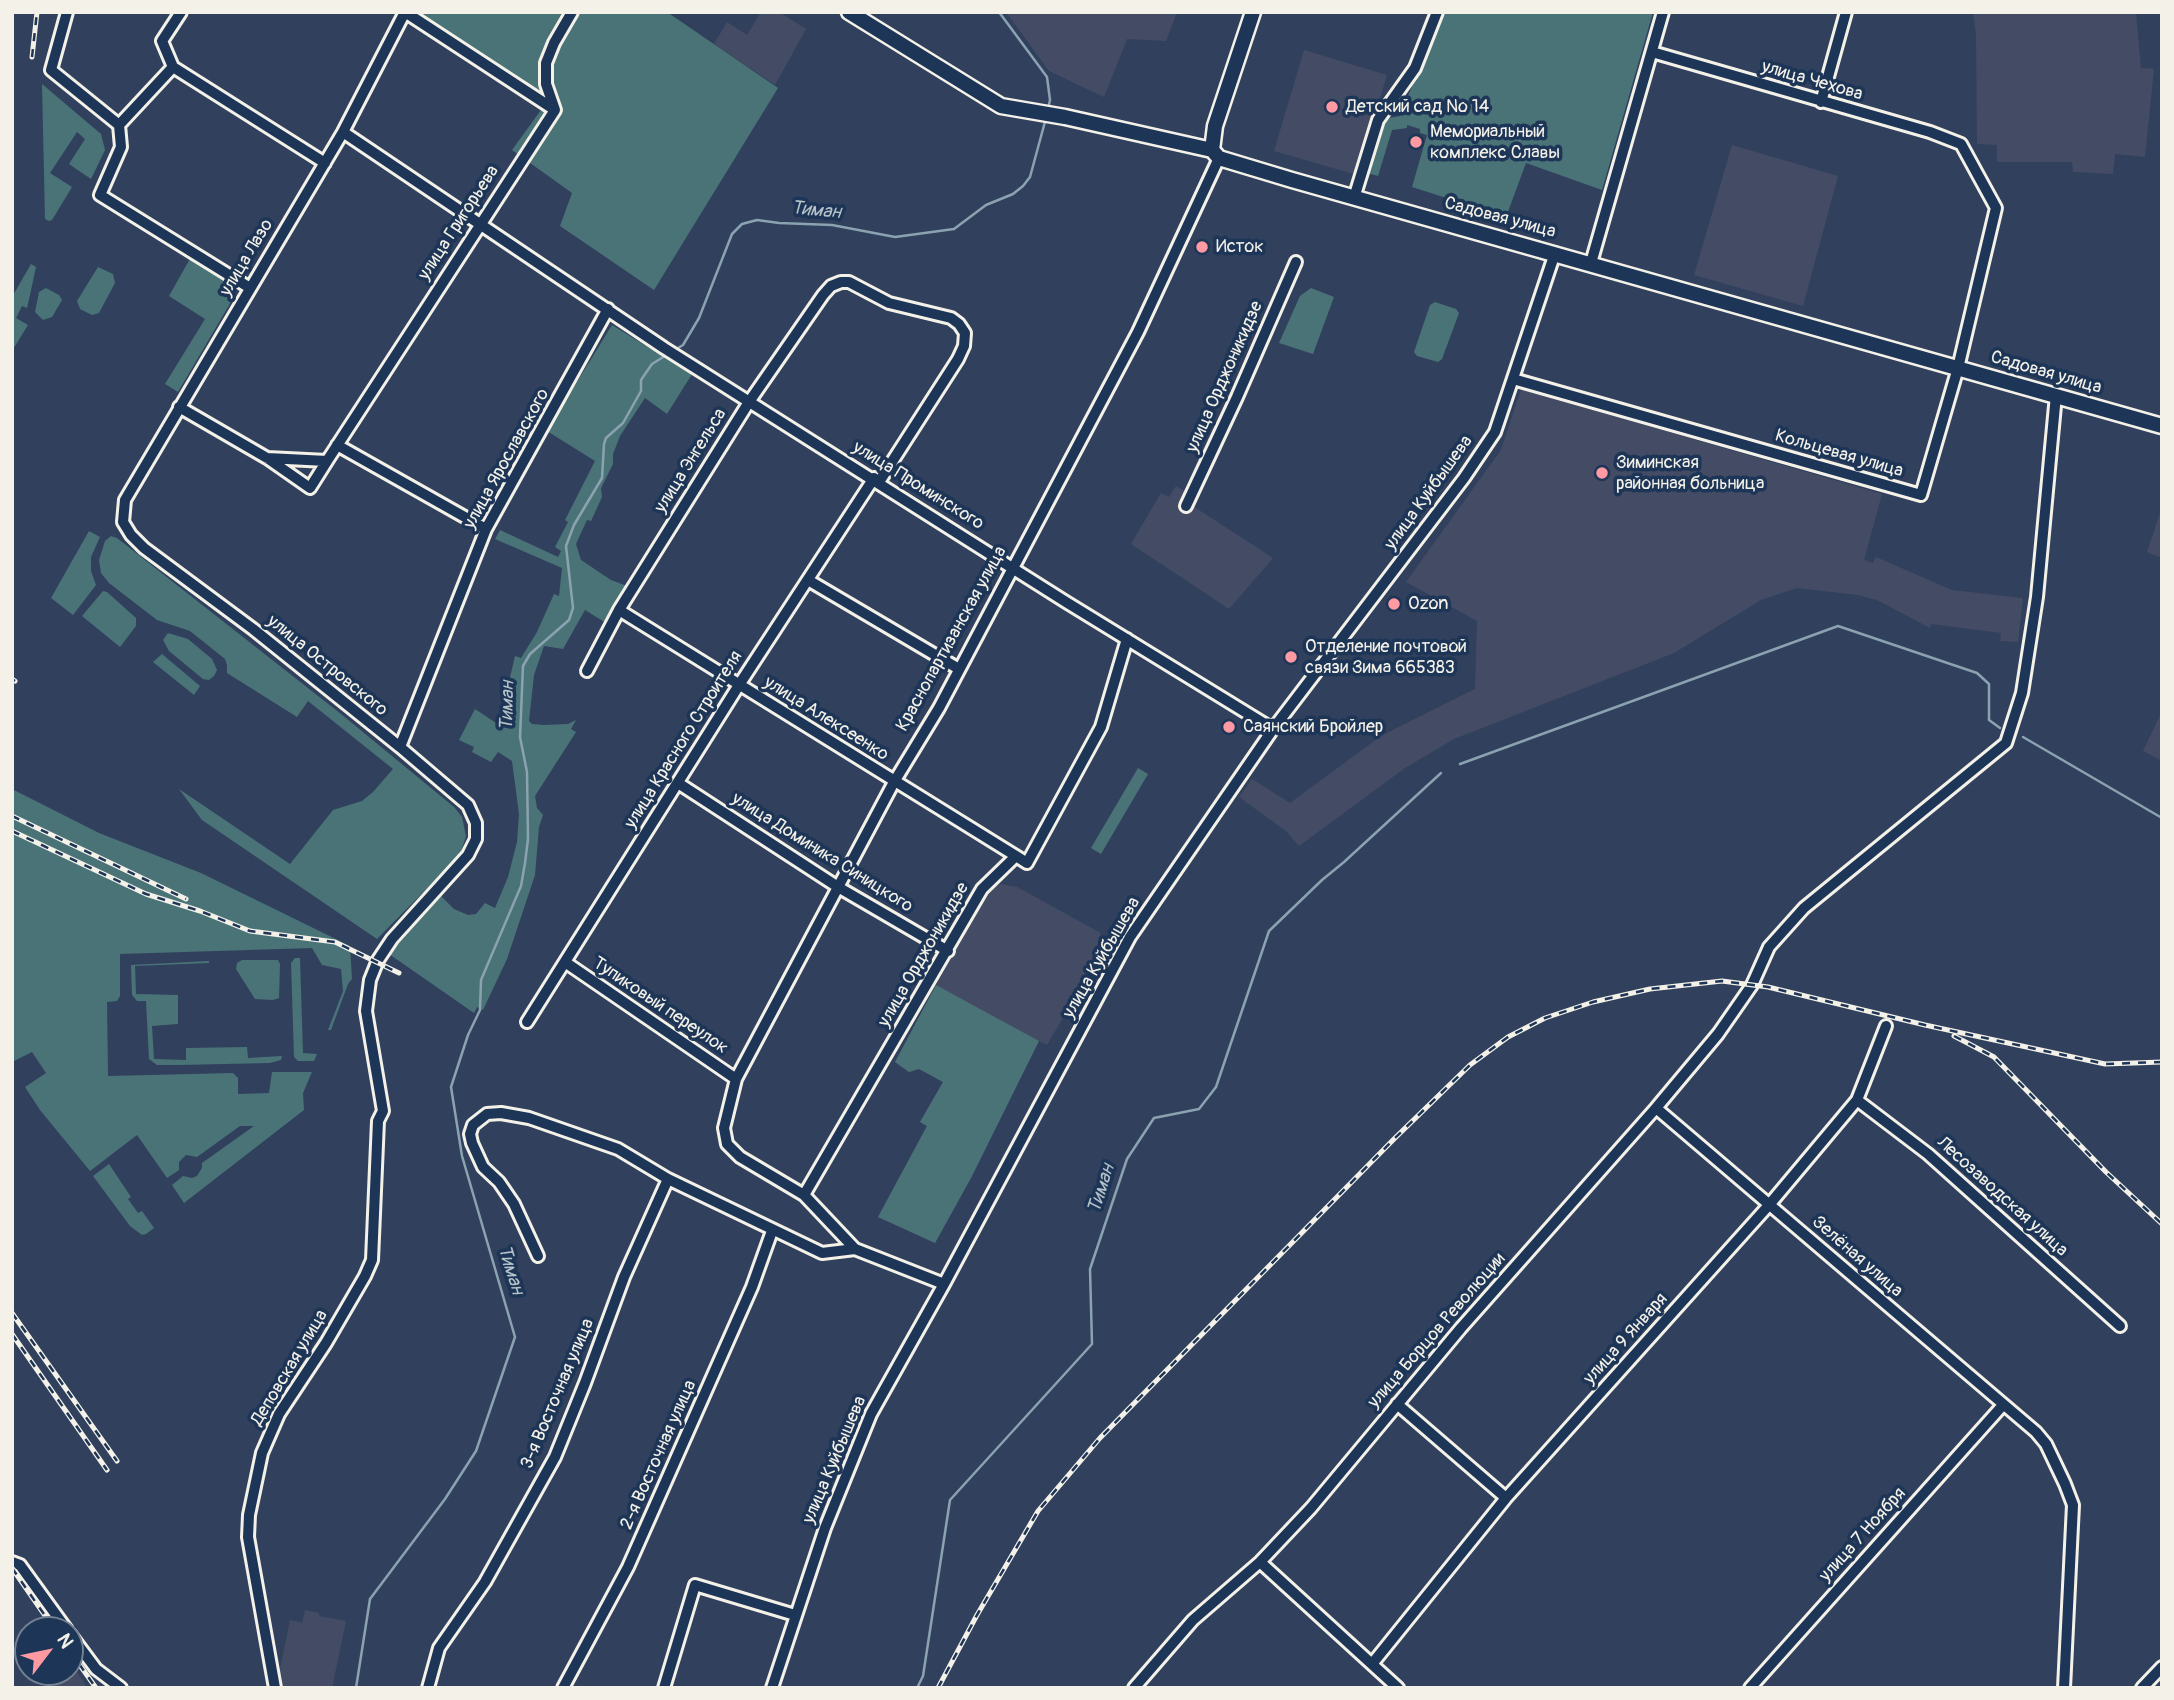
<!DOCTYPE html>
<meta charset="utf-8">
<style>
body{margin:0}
#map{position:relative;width:2174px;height:1700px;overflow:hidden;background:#31415d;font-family:Pangolin,sans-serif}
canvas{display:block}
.frame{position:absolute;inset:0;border:14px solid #f4f1e8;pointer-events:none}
.north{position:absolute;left:14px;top:1616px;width:70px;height:70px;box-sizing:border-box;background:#1d3557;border:2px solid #738091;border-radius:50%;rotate:58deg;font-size:19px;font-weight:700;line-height:28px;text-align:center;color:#f4f1e8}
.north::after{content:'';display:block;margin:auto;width:24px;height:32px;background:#ff9aa2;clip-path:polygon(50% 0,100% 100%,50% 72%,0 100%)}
</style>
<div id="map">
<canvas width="2174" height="1700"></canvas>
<div class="frame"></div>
<div class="north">N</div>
</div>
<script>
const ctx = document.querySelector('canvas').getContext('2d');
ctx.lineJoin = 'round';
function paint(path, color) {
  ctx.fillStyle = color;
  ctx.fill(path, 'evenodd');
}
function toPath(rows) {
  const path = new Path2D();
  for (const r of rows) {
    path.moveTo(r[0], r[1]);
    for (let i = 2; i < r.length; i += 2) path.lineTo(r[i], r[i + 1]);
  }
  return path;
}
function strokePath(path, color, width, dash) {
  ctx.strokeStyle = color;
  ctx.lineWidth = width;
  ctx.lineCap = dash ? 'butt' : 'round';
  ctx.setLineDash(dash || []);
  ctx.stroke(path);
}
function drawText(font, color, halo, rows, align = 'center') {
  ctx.font = font + ' Pangolin,sans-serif';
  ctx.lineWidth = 7;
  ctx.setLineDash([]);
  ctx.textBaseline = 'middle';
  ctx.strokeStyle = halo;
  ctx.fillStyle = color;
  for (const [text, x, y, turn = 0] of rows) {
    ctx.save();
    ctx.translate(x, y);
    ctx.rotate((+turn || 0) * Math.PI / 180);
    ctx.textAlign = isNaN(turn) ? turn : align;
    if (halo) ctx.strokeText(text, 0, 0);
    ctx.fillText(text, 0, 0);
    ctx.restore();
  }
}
paint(toPath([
 [761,12,779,12,806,29,775,85,714,44,727,22,747,35],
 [1006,12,1177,12,1166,41,1127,39,1104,97,1049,71],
 [1973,12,2136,12,2141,68,2154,69,2145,157,2115,154,2113,174,2073,172,2072,162,1997,162,1997,145,1977,144,1976,34],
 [1304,50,1387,75,1357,175,1274,151],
 [1732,145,1838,176,1803,306,1694,275],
 [1521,389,1882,494,1864,560,1873,563,1876,557,1952,590,2023,598,2018,642,2000,641,2001,633,1931,624,1930,628,1877,600,1858,595,1797,588,1761,600,1674,653,1454,739,1405,768,1299,846,1286,831,1239,797,1252,779,1290,803,1381,736,1475,689,1477,621,1406,582,1501,450],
 [1176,486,1186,492,1182,499,1273,558,1229,609,1131,544,1161,493,1169,497],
 [2162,507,2162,558,2147,552],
 [2162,711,2162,761,2143,751],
 [1000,884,1017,887,1101,933,1098,939,1106,944,1047,1045,1039,1041,971,1178,935,1243,878,1217,927,1126,920,1122,943,1082,919,1069,909,1072,895,1062,987,891],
 [305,1610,319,1613,319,1616,346,1621,332,1688,280,1688,282,1680,278,1679,290,1620,302,1623],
 [74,1667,87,1688,48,1688,70,1672]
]), '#434c64');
paint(toPath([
 [415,12,667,12,778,88,654,290,560,226,572,193,512,150,541,110,419,29,425,18],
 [1442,12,1653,12,1602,190,1526,163,1506,217,1412,187,1427,135,1420,133,1420,129,1407,125,1407,128,1392,130,1378,176,1367,173,1384,119,1400,116],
 [42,84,101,134,105,150,91,179,69,164,85,139,77,132,50,173,72,187,52,220,49,221,45,219],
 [191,257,231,283,235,288,235,295,178,392,165,384,205,319,169,296],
 [31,264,36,267,30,295,27,308,22,306,16,318,28,325,12,351,12,297],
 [98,267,113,274,115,283,99,313,92,315,80,309,77,301],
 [46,288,59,295,62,300,52,317,43,320,35,312,39,292],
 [1311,288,1334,297,1313,354,1279,343,1300,296],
 [1435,302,1456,309,1459,313,1442,359,1438,362,1417,356,1414,352,1430,305],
 [612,325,692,374,667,414,645,398,620,436,613,454,613,464,601,488,602,497,591,521,587,520,576,544,581,560,611,580,627,586,606,623,585,610,563,649,544,646,534,675,529,721,532,724,544,725,568,724,576,720,571,729,576,732,535,796,537,808,543,815,539,827,535,875,507,959,483,1010,477,1007,474,1013,389,954,441,896,454,909,468,915,476,914,485,903,495,908,508,877,517,842,519,814,512,761,498,752,491,762,472,752,474,747,459,740,475,709,499,725,515,656,521,658,537,632,554,594,559,596,562,568,495,539,500,530,558,557,561,551,555,547,568,522,565,520,595,461,547,431],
 [89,531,100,537,91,557,91,571,96,585,73,615,51,598],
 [111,536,117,538,341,714,454,807,462,817,466,836,460,855,377,939,202,820,179,789,290,864,333,810,362,801,373,792,393,769,308,701,297,717,227,673,227,665,225,659,190,631,157,620,109,583,101,573,99,560,105,541],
 [103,591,107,592,136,618,136,626,120,647,82,616],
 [168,633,188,639,212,659,217,670,214,676,209,680,203,679,169,651,163,640],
 [162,654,200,686,194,695,153,662],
 [1138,768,1148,774,1101,854,1091,848],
 [12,789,99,833,201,873,350,946,352,979,348,984,331,1030,328,1030,343,991,341,969,322,965,312,948,120,954,120,996,117,1001,107,1002,108,1076,233,1073,238,1078,238,1094,269,1093,272,1072,312,1072,303,1093,304,1110,184,1203,172,1185,183,1176,192,1178,197,1176,202,1168,202,1163,254,1126,240,1126,197,1157,186,1155,179,1162,179,1170,167,1178,137,1135,90,1171,40,1110,25,1087,46,1073,32,1052,12,1062],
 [295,958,300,958,303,1053,317,1054,314,1061,298,1061,294,1057,291,963],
 [242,960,278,960,280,964,279,998,273,1000,255,999,236,969,237,963],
 [209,961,209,963,135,966,136,994,178,995,178,1024,152,1026,154,1059,186,1060,186,1048,247,1047,248,1058,282,1056,281,1060,270,1063,179,1065,157,1065,149,1059,146,1001,137,1001,132,995,131,965],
 [936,985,1039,1041,971,1178,935,1243,878,1217,927,1126,920,1122,943,1082,919,1069,909,1072,895,1062],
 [109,1164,131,1197,128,1199,138,1213,142,1211,154,1228,146,1234,142,1235,130,1226,93,1176]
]), '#4a7377');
strokePath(toPath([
 [999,12,1047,77,1050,100,1048,109],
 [673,351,683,345,699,318,732,234,742,224,757,220,779,223,832,225,895,237,954,229,986,205,1013,194,1023,186,1030,177,1046,118],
 [2023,737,2162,818],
 [1460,764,1838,626,1977,673,1989,684,1989,720,2000,728],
 [356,1688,370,1599,445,1499,476,1451,515,1337,462,1156,451,1087,468,1035,480,1010,481,980,521,886,525,863,528,839,527,772,520,737,523,666,530,654,569,620,573,608,566,546,574,525,602,478,604,444,606,438,623,423,641,391,641,380,652,364,668,354],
 [917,1688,923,1676,950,1500,1092,1344,1090,1269,1127,1159,1154,1118,1199,1109,1216,1087,1269,931,1322,880,1344,862,1441,773]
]), '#8ba2b1', 2.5);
const minor = toPath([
 [67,12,51,70,119,125,121,147,100,195,250,288],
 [173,67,325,163],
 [1821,102,1846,12],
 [119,125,173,67,162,41,181,12],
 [343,132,664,348,1066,602,1273,729],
 [1354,198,1378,120,1415,68,1437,12],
 [1591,263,1663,12],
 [1513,379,1921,495,1958,368,1996,208,1961,144,1930,132,1652,52],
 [179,407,267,458,310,488,327,461],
 [337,445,486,529],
 [267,458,327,461,555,110,546,84,546,63,554,43,572,12],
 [1186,506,1237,397,1296,262],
 [808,580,959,669],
 [619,610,1016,856],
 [587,671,619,610,749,402,823,295,831,286,841,282,849,282,889,303,951,318,959,324,965,333,964,346,958,359,879,482],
 [400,747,486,529,608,309],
 [678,783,838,887,948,951],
 [565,962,736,1079],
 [527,1022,739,685,874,478],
 [1857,1100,1928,1154,2120,1326],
 [1656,1108,2036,1432,2046,1444,2065,1484,2073,1505,2064,1688],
 [804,1195,982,889,1016,856,1027,863,1101,727,1127,639],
 [855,1249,804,1195,740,1157,727,1144,724,1128,736,1079,894,782,939,708,1138,332,1219,158],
 [538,1256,514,1204,499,1182,483,1167,472,1143,470,1134,473,1125,487,1114,501,1113,529,1118,618,1149,668,1179,822,1253,855,1249,944,1284],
 [1397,1404,1506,1498],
 [12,1562,20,1565,67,1630],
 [1260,1562,1398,1688],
 [70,1634,96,1669,121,1688],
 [1372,1664,1506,1498,1769,1205,1857,1100,1886,1026],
 [275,1688,248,1537,249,1515,262,1453,279,1414,326,1343,365,1276,372,1260,378,1121,383,1111,366,1011,370,980,378,960,392,939,468,855,476,839,476,823,468,805,400,747,253,629,144,548,131,535,123,522,125,500,343,132,405,12,555,110],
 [428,1688,439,1648,485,1582,555,1457,585,1383,624,1277,668,1179],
 [563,1688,628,1567,752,1287,772,1231],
 [664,1688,695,1585,795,1615],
 [772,1688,825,1528,871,1414,944,1284,1130,937,1273,729,1464,478,1495,432,1555,253],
 [1134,1688,1193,1620,1260,1562,1311,1508,1461,1328,1656,1108,1718,1034,1752,985,1769,947,1804,908,2006,743,2022,693,2037,597,2056,395],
 [1750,1688,2003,1405],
 [2142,1688,2162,1667]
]);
const tertiary = toPath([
 [849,12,1001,106,1065,117,1212,150,1219,158,1292,180,2162,426],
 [1212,150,1215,126,1253,12]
]);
strokePath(minor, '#f4f1e8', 16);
strokePath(tertiary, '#f4f1e8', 19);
strokePath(minor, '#1d3557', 10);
strokePath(tertiary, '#1d3557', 14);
const rail = toPath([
 [32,57,37,12],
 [12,679,15,681],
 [12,816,186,899],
 [12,831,146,894,200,911,250,931,335,942,399,973],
 [1954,1036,1994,1057,2106,1172,2162,1224],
 [12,1313,117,1461],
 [12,1334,107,1470],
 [12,1568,55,1630],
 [70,1651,96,1688],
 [938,1688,977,1615,1038,1511,1100,1438,1394,1139,1470,1065,1508,1037,1545,1018,1593,1002,1650,989,1722,981,1768,987,1925,1025,2105,1064,2162,1062]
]);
strokePath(rail, '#f4f1e8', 5);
strokePath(rail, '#1d3557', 2.5, [8]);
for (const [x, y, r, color] of [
 [1332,107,7,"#ff9aa2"],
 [1416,142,7,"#ff9aa2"],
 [1202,247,7,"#ff9aa2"],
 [1602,473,7,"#ff9aa2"],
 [1394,604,7,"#ff9aa2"],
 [1291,657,7,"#ff9aa2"],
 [1229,727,7,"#ff9aa2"]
]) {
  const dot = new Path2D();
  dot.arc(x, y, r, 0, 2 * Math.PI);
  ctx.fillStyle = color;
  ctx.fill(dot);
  strokePath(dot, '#1d3557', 2.5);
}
drawText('18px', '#f4f1e8', '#1d3557', [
 ["улица Чехова",1812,81,16],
 ["Садовая улица",1500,218,15],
 ["улица Григорьева",459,223,-57],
 ["улица Лазо",247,258,-59],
 ["Садовая улица",2046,373,16],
 ["улица Орджоникидзе",1225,377,-66],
 ["Кольцевая улица",1839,454,16],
 ["улица Ярославского",507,459,-61],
 ["улица Энгельса",691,461,-58],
 ["улица Проминского",918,486,32],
 ["улица Куйбышева",1429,493,-54],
 ["Краснопартизанская улица",952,639,-61],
 ["улица Островского",327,666,39],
 ["улица Алексеенко",826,719,32],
 ["улица Красного Строителя",684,740,-58],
 ["улица Доминика Синицкого",822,853,32],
 ["улица Орджоникидзе",924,955,-60],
 ["улица Куйбышева",1102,958,-60],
 ["Тупиковый переулок",660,1006,34],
 ["Лесозаводская улица",2002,1197,42],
 ["Зелёная улица",1857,1257,41],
 ["улица Борцов Революции",1437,1331,-49],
 ["улица 9 Января",1626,1339,-48],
 ["Деповская улица",290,1368,-59],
 ["3-я Восточная улица",558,1394,-67],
 ["2-я Восточная улица",659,1455,-66],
 ["улица Куйбышева",835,1460,-67],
 ["улица 7 Ноября",1863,1535,-48]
]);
drawText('18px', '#f4f1e8', '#1d3557', [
 ["Детский сад № 14",1346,107],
 ["Мемориальный",1430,132],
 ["комплекс Славы",1430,153],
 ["Исток",1216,247],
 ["Зиминская",1616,463],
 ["районная больница",1616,484],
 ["Ozon",1408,604],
 ["Отделение почтовой",1305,647],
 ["связи Зима 665383",1305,668],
 ["Саянский Бройлер",1243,727]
], 'left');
drawText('italic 19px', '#b7c3c8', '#1d3557', [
 ["Тиман",816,211,6],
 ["Тиман",508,706,-88],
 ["Тиман",1102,1189,-72],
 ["Тиман",510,1270,73]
]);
</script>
